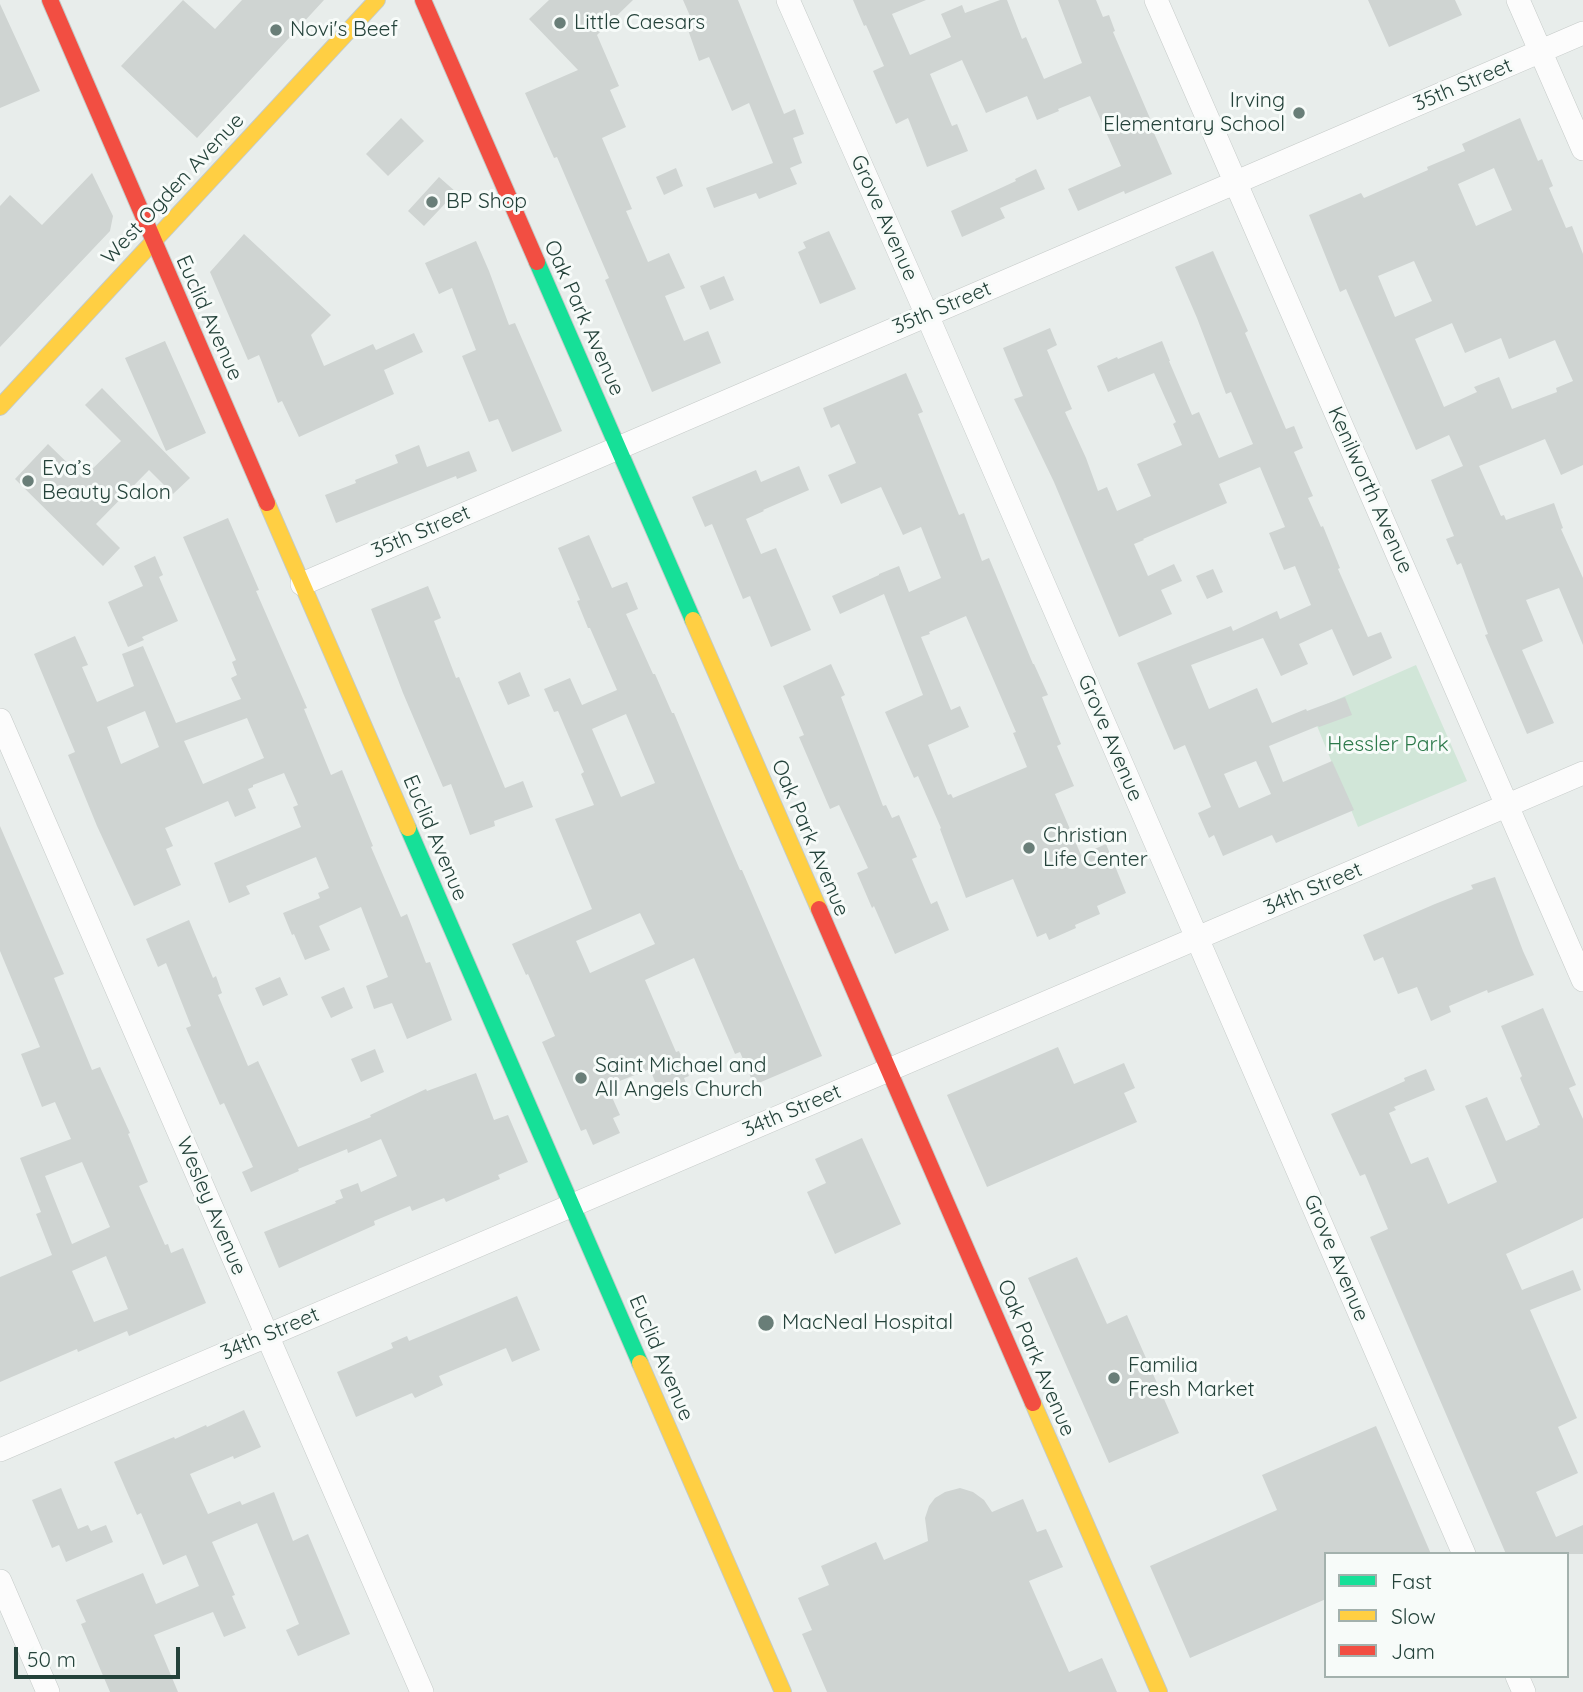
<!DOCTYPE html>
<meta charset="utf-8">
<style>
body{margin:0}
#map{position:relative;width:1583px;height:1692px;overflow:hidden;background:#e8edeb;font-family:Quicksand,sans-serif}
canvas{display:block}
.legend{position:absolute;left:1324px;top:1552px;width:245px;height:126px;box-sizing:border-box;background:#f7fbf9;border:2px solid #a3b1ad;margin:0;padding:9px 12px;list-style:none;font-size:21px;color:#24423a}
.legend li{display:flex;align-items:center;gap:14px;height:35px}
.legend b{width:35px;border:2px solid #a3b1ad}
.scale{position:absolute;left:14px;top:1647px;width:166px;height:32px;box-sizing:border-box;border:4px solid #24423a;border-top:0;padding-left:9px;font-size:21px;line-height:24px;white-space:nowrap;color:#24423a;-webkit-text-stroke:5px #f7fbf9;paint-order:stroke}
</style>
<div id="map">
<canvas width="1583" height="1692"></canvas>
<ul class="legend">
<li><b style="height:9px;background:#16e098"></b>Fast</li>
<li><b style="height:9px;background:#ffcf43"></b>Slow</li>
<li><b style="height:9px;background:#f24e42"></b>Jam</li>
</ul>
<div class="scale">50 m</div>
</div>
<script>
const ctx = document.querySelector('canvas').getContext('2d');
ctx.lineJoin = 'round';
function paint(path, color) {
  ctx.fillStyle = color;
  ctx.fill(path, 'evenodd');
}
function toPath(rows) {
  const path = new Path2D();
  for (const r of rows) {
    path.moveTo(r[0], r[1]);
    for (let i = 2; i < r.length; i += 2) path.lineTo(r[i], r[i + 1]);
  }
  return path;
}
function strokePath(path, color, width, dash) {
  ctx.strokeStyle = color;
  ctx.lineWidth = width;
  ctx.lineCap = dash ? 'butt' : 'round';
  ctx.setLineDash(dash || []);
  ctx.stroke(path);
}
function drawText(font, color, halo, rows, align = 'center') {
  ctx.font = font + ' Quicksand,sans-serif';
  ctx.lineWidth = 6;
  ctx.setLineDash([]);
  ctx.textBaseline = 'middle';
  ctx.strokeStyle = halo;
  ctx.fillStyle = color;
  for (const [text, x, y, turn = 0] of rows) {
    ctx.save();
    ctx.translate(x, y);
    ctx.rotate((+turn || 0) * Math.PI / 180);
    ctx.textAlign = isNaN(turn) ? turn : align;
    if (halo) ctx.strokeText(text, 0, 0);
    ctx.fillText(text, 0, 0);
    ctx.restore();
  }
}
paint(toPath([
 [1416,665,1467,781,1358,827,1311,711]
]), '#d1e6d8');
paint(toPath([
 [183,0,215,29,242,0,324,0,197,138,121,66],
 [549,0,633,0,597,35,619,86,610,90,626,127,602,138,632,209,626,211,648,262,669,253,685,288,665,296,684,341,708,331,721,363,652,392,605,280,609,278,557,157,554,158,525,93,578,70,529,19],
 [683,0,738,0,784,114,795,109,804,134,793,138,802,163,790,168,797,184,759,199,756,193,714,208,706,188,773,163,749,103,732,111,709,57,699,61,687,27,694,25],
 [853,0,926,0,892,14,910,55,951,37,941,14,962,5,965,13,1000,0,1007,0,1022,39,1026,37,1044,79,1082,63,1058,0,1096,0,1103,17,1109,15,1115,31,1113,32,1152,123,1150,124,1172,174,1125,194,1124,191,1078,211,1068,189,1121,166,1090,96,1058,109,1059,111,1037,120,1027,96,986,113,962,60,930,74,952,126,957,124,968,151,927,167,908,118,896,124,873,71,884,66,866,25,864,26],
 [1368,0,1455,0,1462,15,1389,47],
 [0,4,40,91,0,108],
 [401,118,424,141,388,176,366,154],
 [1520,118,1538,161,1542,159,1553,186,1549,188,1566,228,1572,226,1583,254,1583,465,1561,475,1545,439,1479,466,1501,516,1504,515,1506,520,1554,503,1563,528,1561,529,1583,578,1583,645,1559,588,1526,600,1543,641,1522,650,1554,723,1527,734,1485,635,1488,634,1461,563,1457,565,1446,539,1454,536,1431,480,1463,466,1449,435,1416,450,1346,289,1340,292,1309,215,1361,193,1364,198,1428,170,1427,167,1465,151,1462,144],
 [1494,168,1512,210,1476,226,1458,184],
 [1414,261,1432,301,1395,317,1378,276],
 [1452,323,1465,353,1501,338,1509,359,1555,340,1573,381,1556,388,1557,392,1512,409,1499,377,1474,387,1477,392,1444,407,1415,339],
 [676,168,683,186,664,195,656,177],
 [1036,169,1045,189,1000,208,1005,218,962,237,951,211,1016,181,1015,179],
 [92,173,113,216,110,231,0,347,0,206,10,195,42,225],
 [439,177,456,192,424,226,408,211],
 [829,231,856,289,820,304,798,252,806,248,803,242],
 [244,234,331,315,311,335,324,366,373,344,376,350,414,333,423,352,384,370,394,394,299,437,282,401,278,403,259,355,248,360,210,272],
 [476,241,489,271,509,325,515,323,562,431,512,452,498,419,489,422,462,356,476,350,452,288,439,294,425,263],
 [1213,251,1248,331,1245,333,1286,429,1294,426,1303,448,1294,452,1313,496,1308,498,1321,527,1323,526,1340,568,1338,569,1368,637,1381,632,1392,658,1353,676,1332,629,1299,644,1308,664,1281,676,1263,638,1191,665,1209,709,1257,688,1272,723,1306,709,1307,711,1345,697,1352,715,1319,727,1318,726,1269,746,1283,782,1332,761,1354,810,1276,843,1272,835,1223,856,1214,835,1209,838,1198,813,1211,807,1185,745,1174,750,1137,663,1231,626,1233,631,1277,611,1280,619,1311,605,1295,566,1284,570,1269,533,1285,527,1260,467,1219,484,1227,503,1143,539,1144,540,1134,544,1148,576,1174,564,1182,581,1161,590,1172,614,1119,637,1054,482,1014,399,1023,396,1003,348,1050,328,1057,345,1047,350,1072,409,1065,412,1086,458,1098,491,1107,487,1117,511,1151,496,1137,464,1182,445,1173,424,1176,422,1154,373,1108,392,1097,366,1117,357,1118,359,1162,341,1170,361,1169,361,1192,415,1199,412,1219,458,1253,444,1231,392,1226,394,1197,318,1175,267],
 [1256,761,1271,794,1239,808,1224,774],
 [724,276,734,300,710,310,700,286],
 [165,341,206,433,166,451,125,358],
 [906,373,923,412,918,414,959,515,964,513,982,561,989,558,1033,664,1034,664,1048,695,1042,697,1061,744,1057,746,1074,786,1055,794,1081,855,1106,844,1126,893,1097,906,1100,914,1075,925,1076,928,1049,940,1046,933,1037,937,1013,879,966,898,940,829,941,828,918,776,914,778,885,712,923,695,884,594,840,614,832,596,879,575,879,574,899,566,909,592,941,578,921,527,903,535,881,487,841,504,828,475,856,463,839,424,831,428,823,408],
 [966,616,1016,732,1013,733,1027,767,953,798,951,794,948,795,928,745,969,727,960,706,951,710,921,637,930,634,929,632],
 [102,388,190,478,173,494,149,470,96,524,120,548,103,566,15,479,48,444,83,478,121,441,85,405],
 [419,445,427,467,469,451,477,471,457,479,456,476,336,523,325,495,356,483,355,480,398,463,395,455],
 [799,466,809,490,763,510,764,511,746,519,761,554,776,548,811,630,771,647,750,596,743,599,712,524,705,527,692,497,756,470,761,482],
 [228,518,259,590,256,591,307,708,304,709,331,775,342,770,373,846,371,847,401,917,407,914,426,963,430,962,452,1020,407,1039,392,1003,374,1009,366,986,388,977,361,907,319,926,330,950,305,960,294,934,292,935,283,913,320,898,318,893,329,888,316,857,246,886,250,894,229,903,214,863,301,827,293,807,298,805,284,773,253,785,253,787,248,789,256,808,235,817,228,801,165,828,173,846,166,849,181,885,134,906,97,826,68,755,75,752,34,654,75,636,88,665,82,667,97,702,134,686,122,654,143,646,176,723,241,699,231,678,237,675,232,662,236,660,183,537],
 [145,711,159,747,121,764,107,727],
 [247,718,264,758,203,784,184,741],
 [589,535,612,588,627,582,638,609,626,614,653,674,655,674,672,713,674,713,722,828,740,870,742,870,822,1056,754,1085,740,1052,735,1054,694,958,645,980,676,1052,679,1051,689,1076,684,1078,689,1091,662,1100,650,1069,607,1086,620,1115,613,1118,620,1133,593,1145,586,1129,581,1131,542,1042,555,1036,528,974,526,975,512,944,592,909,555,819,594,805,581,774,584,772,558,711,554,712,544,689,570,678,582,705,617,690,590,628,588,628,577,601,580,600,558,548],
 [626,714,655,783,621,797,592,729],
 [640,913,655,944,590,973,576,941],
 [155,556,163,575,159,577,178,621,142,637,144,640,128,647,108,602,143,586,134,566],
 [1213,569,1223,592,1207,599,1196,576],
 [428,586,441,618,434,621,456,678,459,677,505,788,523,781,533,807,494,821,495,826,470,835,451,784,443,787,403,693,371,609],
 [831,664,845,695,841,697,883,806,886,805,892,818,899,815,917,857,912,859,931,904,937,901,949,930,895,954,874,906,872,908,857,873,868,868,839,805,830,809,799,737,804,735,783,686],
 [520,672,530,696,508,705,498,682],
 [0,826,64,974,54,978,92,1070,100,1067,130,1133,128,1134,148,1182,139,1186,165,1245,168,1244,171,1253,183,1248,206,1303,129,1336,127,1331,78,1352,77,1349,0,1382,0,1277,52,1255,36,1214,41,1212,20,1158,71,1139,55,1102,42,1107,21,1054,40,1047,0,951],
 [82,1162,110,1227,72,1244,45,1176],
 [106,1256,128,1309,94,1322,72,1271],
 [1495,877,1523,951,1534,975,1488,993,1487,990,1449,1006,1451,1012,1431,1021,1417,987,1398,994,1383,957,1374,961,1363,935,1435,904,1473,889,1471,885],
 [189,920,213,978,216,976,222,993,218,995,248,1066,258,1061,298,1147,371,1117,370,1115,426,1089,427,1091,476,1073,494,1120,508,1115,528,1162,498,1175,500,1179,446,1202,444,1198,412,1211,410,1206,374,1221,375,1225,279,1268,264,1232,336,1203,335,1201,343,1198,340,1190,358,1183,361,1192,397,1176,381,1139,348,1153,347,1149,298,1169,299,1171,251,1192,242,1172,253,1167,224,1103,220,1105,186,1028,191,1026,166,963,158,967,146,939],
 [280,977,288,995,263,1006,255,988],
 [344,987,353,1008,331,1018,321,997],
 [1543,1008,1576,1085,1569,1088,1583,1119,1583,1218,1506,1254,1522,1290,1573,1270,1581,1290,1530,1310,1577,1418,1558,1427,1578,1473,1536,1492,1556,1537,1583,1525,1583,1554,1506,1554,1370,1237,1388,1229,1365,1174,1360,1176,1331,1114,1405,1081,1404,1078,1426,1069,1435,1090,1394,1107,1396,1110,1389,1113,1411,1164,1428,1157,1448,1204,1497,1182,1465,1106,1487,1097,1506,1141,1538,1127,1537,1126,1540,1125,1520,1078,1522,1076,1501,1026],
 [1058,1047,1074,1084,1124,1063,1135,1088,1124,1093,1137,1122,987,1187,947,1095],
 [375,1049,384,1072,361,1082,351,1059],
 [862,1138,901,1224,835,1254,807,1192,826,1183,815,1159],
 [1077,1257,1107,1324,1127,1315,1179,1433,1109,1463,1028,1278],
 [517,1296,540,1350,512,1362,506,1348,439,1376,443,1385,415,1398,412,1393,356,1417,337,1372,393,1348,391,1343,407,1336,409,1341],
 [244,1410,261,1447,234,1459,233,1456,190,1474,208,1514,240,1501,242,1505,274,1492,293,1541,308,1534,350,1634,298,1656,286,1630,299,1624,257,1523,212,1542,235,1595,232,1596,246,1628,224,1637,213,1612,154,1635,178,1692,110,1692,81,1624,86,1622,76,1600,143,1573,156,1604,199,1586,186,1555,163,1565,141,1513,137,1515,114,1462,174,1437,175,1439,206,1425,207,1427],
 [1376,1426,1431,1554,1326,1554,1326,1599,1190,1658,1150,1566,1277,1510,1262,1475],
 [61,1488,78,1529,88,1525,91,1531,106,1525,113,1542,66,1562,59,1545,52,1548,32,1500],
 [960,1488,973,1492,984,1500,992,1512,1023,1499,1037,1532,1046,1529,1063,1567,1029,1581,1069,1672,1102,1658,1117,1692,827,1692,802,1634,812,1630,798,1598,829,1585,821,1566,876,1542,884,1560,928,1541,925,1518,929,1506,935,1498,945,1492]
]), '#cfd4d2');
const street = toPath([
 [788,0,927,315,1464,1554],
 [1156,0,1583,980],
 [1518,0,1583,149],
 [302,584,1583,33],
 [0,720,422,1692],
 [0,1450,1583,773],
 [0,1581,48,1692],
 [1517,1676,1524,1692]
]);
const fast = toPath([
 [537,262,693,620],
 [408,828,640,1363]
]);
const slow = toPath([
 [0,407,377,0],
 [267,503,408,828],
 [693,620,819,909],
 [640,1363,783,1692],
 [1033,1403,1159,1692]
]);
const jam = toPath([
 [50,0,267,503],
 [423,0,537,262],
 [819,909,1033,1403]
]);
strokePath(street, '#c5cac8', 24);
strokePath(fast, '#c3cbc8', 18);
strokePath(slow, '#c3cbc8', 18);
strokePath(jam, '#c3cbc8', 18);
strokePath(street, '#fcfcfc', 23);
strokePath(fast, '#16e098', 16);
strokePath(slow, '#ffcf43', 16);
strokePath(jam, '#f24e42', 16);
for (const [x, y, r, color] of [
 [560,23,7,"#697e78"],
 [276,30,7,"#697e78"],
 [1299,113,7,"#697e78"],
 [432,202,7,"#697e78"],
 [28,481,7,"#697e78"],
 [1029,848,7,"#697e78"],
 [581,1078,7,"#697e78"],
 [766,1323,9,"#697e78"],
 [1114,1378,7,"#697e78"]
]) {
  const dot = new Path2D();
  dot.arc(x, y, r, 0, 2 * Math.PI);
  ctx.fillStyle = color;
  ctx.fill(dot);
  strokePath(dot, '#f7fbf9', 2.5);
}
drawText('21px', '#24423a', '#f7fbf9', [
 ["Little Caesars",574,23],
 ["Novi's Beef",290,30],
 ["Irving",1285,101,"right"],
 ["Elementary School",1285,125,"right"],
 ["BP Shop",446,202],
 ["Eva’s",42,469],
 ["Beauty Salon",42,493],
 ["Christian",1043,836],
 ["Life Center",1043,860],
 ["Saint Michael and",595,1066],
 ["All Angels Church",595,1090],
 ["MacNeal Hospital",782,1323],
 ["Familia",1128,1366],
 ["Fresh Market",1128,1390]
], 'left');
drawText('21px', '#24423a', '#f7fbf9', [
 ["35th Street",1463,85,-23],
 ["West Ogden Avenue",173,189,-47],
 ["Grove Avenue",884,218,66],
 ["35th Street",942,308,-23],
 ["Euclid Avenue",209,318,66],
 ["Oak Park Avenue",584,318,66],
 ["Kenilworth Avenue",1370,490,66],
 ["35th Street",421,532,-23],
 ["Grove Avenue",1110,738,67],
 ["Euclid Avenue",435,838,67],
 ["Oak Park Avenue",810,838,67],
 ["34th Street",1313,889,-23],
 ["34th Street",792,1111,-23],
 ["Wesley Avenue",211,1206,67],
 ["Grove Avenue",1336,1258,67],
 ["34th Street",270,1334,-23],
 ["Euclid Avenue",661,1358,67],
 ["Oak Park Avenue",1036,1358,67]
]);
drawText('21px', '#2d7a4b', '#f7fbf9', [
 ["Hessler Park",1388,745]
]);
</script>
